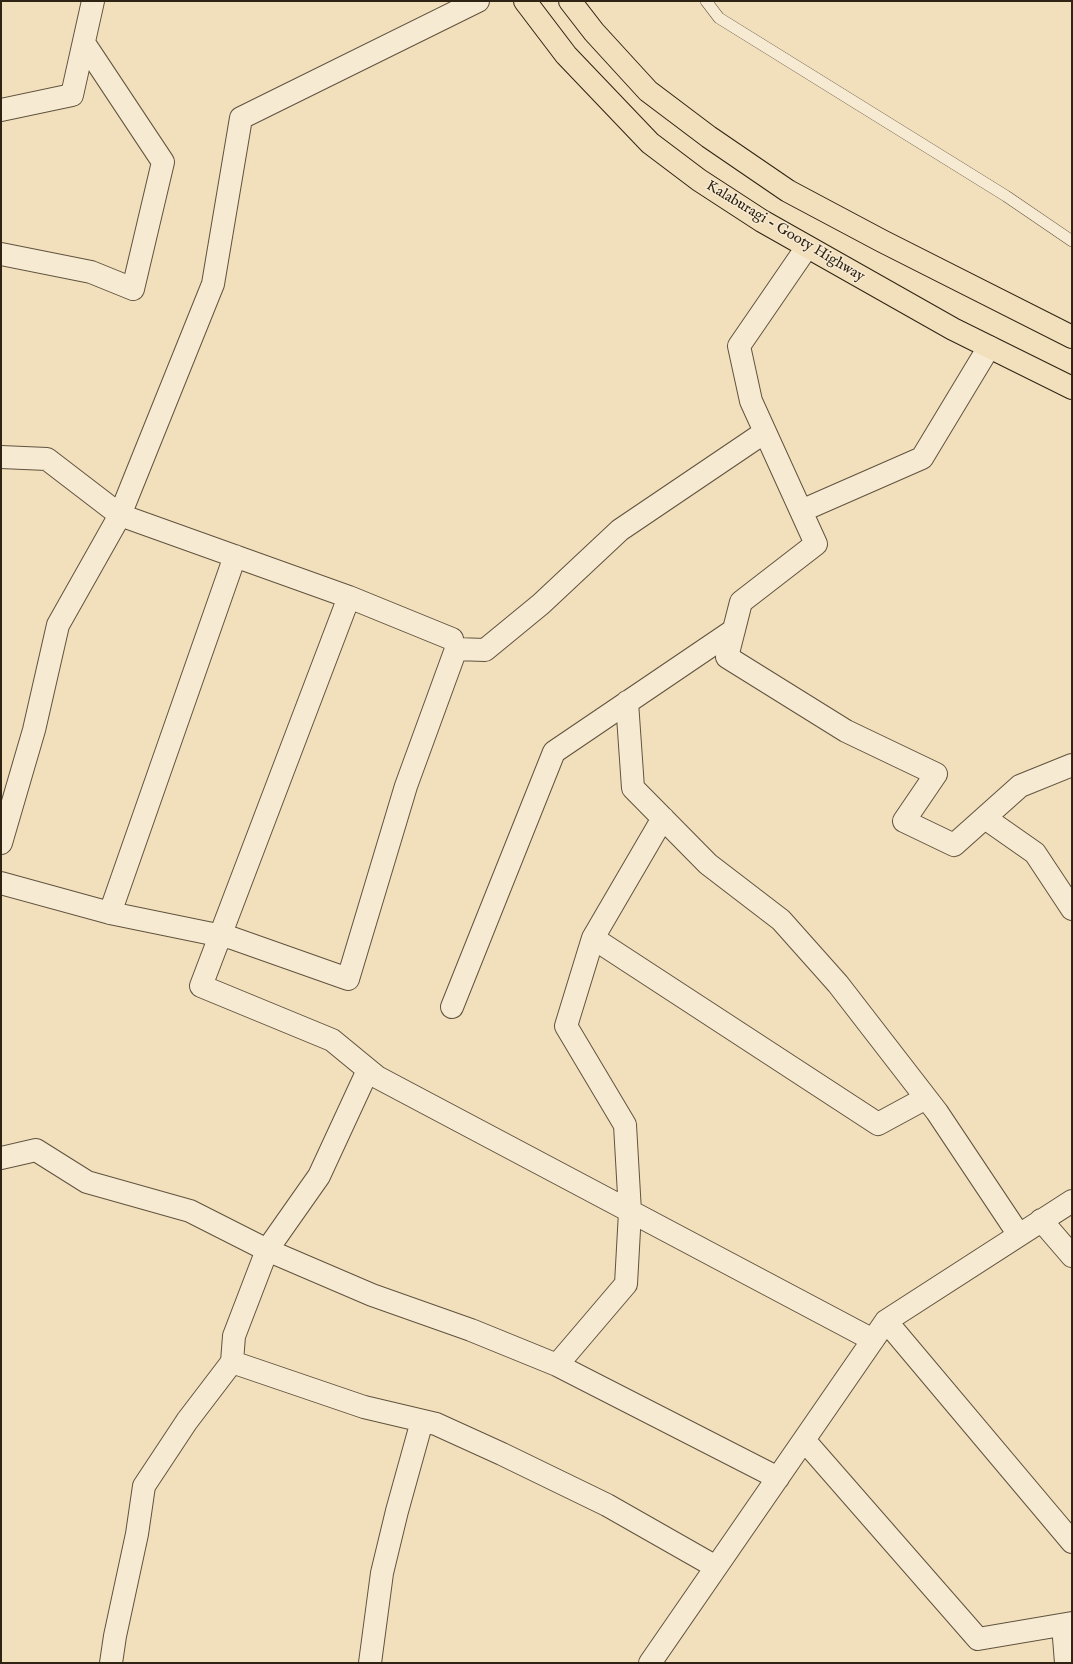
<!DOCTYPE html>
<style>
body{margin:0}
#map{position:relative;width:1073px;height:1664px;overflow:hidden;background:#f2dfbc;font-family:"IM FELL English",serif}
canvas{display:block}
.frame{position:absolute;inset:0;border:2px solid #2f2414;pointer-events:none}
</style>
<div id="map">
<canvas width="1073" height="1664"></canvas>
<div class="frame"></div>
</div>
<script>
const ctx = document.querySelector('canvas').getContext('2d');
ctx.lineJoin = 'round';
function toPath(rows) {
  const path = new Path2D();
  for (const r of rows) {
    path.moveTo(r[0], r[1]);
    for (let i = 2; i < r.length; i += 2) path.lineTo(r[i], r[i + 1]);
  }
  return path;
}
function strokePath(path, color, width, dash) {
  ctx.strokeStyle = color;
  ctx.lineWidth = width;
  ctx.lineCap = dash ? 'butt' : 'round';
  ctx.setLineDash(dash || []);
  ctx.stroke(path);
}
function drawText(font, color, halo, rows, align = 'center') {
  ctx.font = font + ' "IM FELL English",serif';
  ctx.lineWidth = 3;
  ctx.setLineDash([]);
  ctx.textBaseline = 'middle';
  ctx.strokeStyle = halo;
  ctx.fillStyle = color;
  for (const [text, x, y, turn = 0] of rows) {
    ctx.save();
    ctx.translate(x, y);
    ctx.rotate((+turn || 0) * Math.PI / 180);
    ctx.textAlign = isNaN(turn) ? turn : align;
    if (halo) ctx.strokeText(text, 0, 0);
    ctx.fillText(text, 0, 0);
    ctx.restore();
  }
}
const service = toPath([
 [706,1,719,18,1006,196,1072,241]
]);
const minor = toPath([
 [1,110,72,95,93,1],
 [807,247,739,346,751,401,816,544,741,602,727,657,846,731,936,774,904,821,954,845,1020,786,1072,765],
 [1,254,91,272,133,289,163,162,84,43],
 [1,457,47,459,120,515,213,284,241,118,478,1],
 [801,511,922,458,989,347],
 [452,639,349,597,201,986,332,1040,377,1077,873,1340],
 [627,702,633,788,708,864,781,920,838,984,937,1112,1019,1235],
 [663,818,593,938,878,1124,926,1098],
 [985,818,1035,853,1072,909],
 [1,843,34,730,58,625,120,515,349,597],
 [1,883,110,913,232,938,348,979,406,786,456,649,485,650,541,604,620,530,765,432],
 [110,913,235,556],
 [452,1007,554,752,734,630],
 [1,1158,36,1150,87,1182,190,1211,267,1250,372,1295,471,1330,557,1365,778,1478],
 [1041,1220,1072,1256],
 [886,1321,1072,1542],
 [232,1362,364,1407,436,1424,502,1454,607,1505,716,1567],
 [557,1365,626,1284,630,1212,625,1125,566,1026,593,938],
 [804,1440,978,1639,1072,1623],
 [1063,1625,1066,1663],
 [111,1663,115,1636,137,1534,144,1486,187,1421,232,1362,234,1336,267,1250,319,1176,368,1070],
 [370,1663,382,1573,397,1511,422,1421],
 [650,1663,886,1321,1072,1201]
]);
const trunk = toPath([
 [525,1,566,55,650,143,699,180,762,221,953,329,1072,388],
 [570,1,594,32,648,91,709,137,788,191,882,241,1072,337]
]);
strokePath(service, '#60533e', 12);
strokePath(minor, '#60533e', 24);
strokePath(trunk, '#2f2414', 24);
strokePath(service, '#f7ead3', 11);
strokePath(minor, '#f7ead3', 22);
strokePath(trunk, '#f2dfbc', 22);
drawText('15px', '#2f2414', '#f7ead3', [
 ["Kalaburagi - Gooty Highway",785,232,31]
]);
</script>
